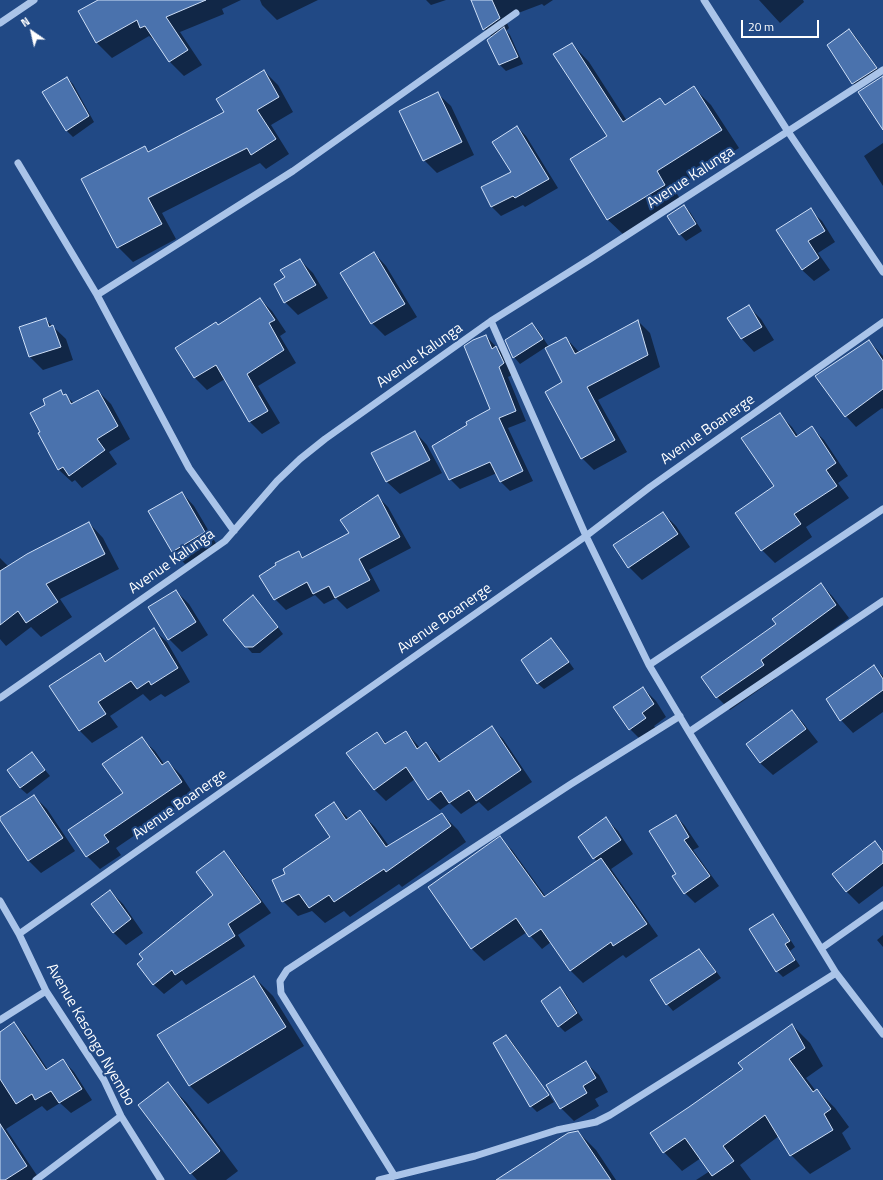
<!DOCTYPE html>
<style>
body{margin:0}
#map{position:relative;width:883px;height:1180px;overflow:hidden;background:#214985;font-family:"Titillium Web",sans-serif}
canvas{display:block}
.north{position:absolute;left:12px;top:12px;width:40px;height:40px;-webkit-text-stroke:3px #214985;paint-order:stroke;rotate:326deg;font-size:11px;font-weight:700;line-height:16px;text-align:center;color:#fff}
.north::after{content:'';display:block;margin:auto;width:14px;height:18px;background:#fff;clip-path:polygon(50% 0,100% 100%,50% 72%,0 100%)}
.scale{position:absolute;left:741px;top:20px;width:78px;height:18px;box-sizing:border-box;border:2px solid #fff;border-top:0;padding-left:5px;font-size:12px;line-height:14px;white-space:nowrap;color:#fff;-webkit-text-stroke:3px #214985;paint-order:stroke}
</style>
<div id="map">
<canvas width="883" height="1180"></canvas>
<div class="north">N</div>
<div class="scale">20 m</div>
</div>
<script>
const ctx = document.querySelector('canvas').getContext('2d');
ctx.lineJoin = 'round';
function paint(path, color) {
  ctx.fillStyle = color;
  ctx.fill(path, 'evenodd');
}
function toPath(rows) {
  const path = new Path2D();
  for (const r of rows) {
    path.moveTo(r[0], r[1]);
    for (let i = 2; i < r.length; i += 2) path.lineTo(r[i], r[i + 1]);
  }
  return path;
}
function strokePath(path, color, width, dash) {
  ctx.strokeStyle = color;
  ctx.lineWidth = width;
  ctx.lineCap = dash ? 'butt' : 'round';
  ctx.setLineDash(dash || []);
  ctx.stroke(path);
}
function drawText(font, color, halo, rows, align = 'center') {
  ctx.font = font + ' "Titillium Web",sans-serif';
  ctx.lineWidth = 4;
  ctx.setLineDash([]);
  ctx.textBaseline = 'middle';
  ctx.strokeStyle = halo;
  ctx.fillStyle = color;
  for (const [text, x, y, turn = 0] of rows) {
    ctx.save();
    ctx.translate(x, y);
    ctx.rotate((+turn || 0) * Math.PI / 180);
    ctx.textAlign = isNaN(turn) ? turn : align;
    if (halo) ctx.strokeText(text, 0, 0);
    ctx.fillText(text, 0, 0);
    ctx.restore();
  }
}
paint(toPath([
 [100,0,241,0,222,9,224,14,180,32,202,65,184,76,170,62,157,42,149,36,112,58,97,43,80,12],
 [260,0,318,0,277,20,262,5],
 [426,0,446,0,431,5],
 [472,0,553,0,544,6,542,4,505,18,509,28,506,31,510,35,523,64,506,71,500,65,488,40,492,37,484,29],
 [759,0,803,0,804,2,780,23],
 [849,30,855,36,882,75,859,89,853,83],
 [572,44,589,62,627,121,660,100,666,106,694,88,711,105,739,148,674,189,682,202,625,236,607,219,609,137],
 [264,71,278,85,293,112,271,125,289,154,266,169,260,163,162,213,176,239,133,262,118,247,145,147,150,152,225,113],
 [67,78,73,84,94,122,73,137,67,131,44,92],
 [438,94,451,106,474,155,437,173,424,160],
 [517,127,526,136,558,188,525,207,523,205,501,216,492,207,482,188,512,173],
 [883,143,883,186,864,156],
 [684,206,690,212,702,231,686,241,680,234,668,216],
 [810,210,822,221,835,242,818,253,830,270,814,281,802,270],
 [374,253,386,266,417,317,385,336,372,323,342,273],
 [300,260,313,273,328,298,298,315,285,302,275,284,286,278],
 [260,299,272,311,286,332,280,336,296,363,258,386,280,423,262,434,249,421,225,379,207,390,195,378,176,348,216,323,219,326],
 [749,307,761,319,774,340,754,352,742,339,729,318],
 [45,319,66,339,73,360,43,370,30,357,21,327],
 [638,321,650,333,660,367,598,400,627,452,594,470,582,458,546,392,563,383,546,347,520,364,514,357,532,324,538,330,549,347,566,338,579,352],
 [486,336,506,357,514,374,508,377,526,421,508,428,533,481,510,491,500,481,497,473,460,489,450,479,468,425,491,410],
 [869,341,883,356,883,409,882,408,856,427,846,416],
 [60,391,74,403,98,391,111,404,130,439,109,452,117,464,82,488,75,480,72,482,59,470,39,433,42,432,47,405],
 [779,414,792,427,798,436,812,428,824,440,848,476,838,483,849,498,806,527,812,537,775,563,762,550,736,513,775,486],
 [415,432,427,445,442,473,400,494,387,482,373,454],
 [182,493,194,506,217,545,185,564,173,551],
 [378,497,388,507,411,548,369,570,380,591,347,609,336,598,324,604,315,595,286,610,275,599,298,552,304,558,350,534],
 [663,513,676,526,690,547,642,580,629,567],
 [89,523,103,538,119,569,60,599,72,617,41,637,31,627,6,646,0,639,0,558,9,567],
 [821,584,833,597,849,618,773,673,776,678,730,710,717,697,703,677,778,625],
 [176,591,189,604,208,635,182,652,169,639],
 [259,603,283,634,260,653,252,653,246,646],
 [154,630,167,642,190,682,165,697,161,694,150,701,143,694,110,716,118,727,92,743,80,731,99,654,107,662],
 [551,639,557,645,574,669,544,689,537,683],
 [874,667,883,676,883,712,853,733,841,720],
 [643,688,656,701,666,717,654,726,658,731,643,742,630,729],
 [792,711,804,724,818,742,773,775,760,763],
 [492,728,503,739,532,782,488,811,479,802,461,814,450,803,440,810,429,799,415,779,386,801,375,790,348,753,377,733,387,744,406,732,420,748,426,743,438,755,442,762],
 [142,739,155,751,164,764,168,762,181,775,194,795,116,848,121,855,100,869,87,856,124,794],
 [32,754,50,776,27,794,20,788],
 [34,796,47,809,75,851,41,873,28,860],
 [334,804,349,819,360,812,375,827,389,846,442,814,458,830,466,842,402,887,399,884,350,917,344,911,325,923,312,911,298,916,283,901,287,875,332,838],
 [676,816,685,826,699,847,693,850,719,886,695,903,685,893,677,874],
 [605,818,618,831,633,854,611,869,658,936,626,958,623,955,583,983,570,970,551,942,542,949,527,932,484,961,472,949,430,887,500,838,512,850,546,897,597,862,579,837],
 [875,842,883,851,883,886,859,904,846,891],
 [224,853,234,863,271,913,238,935,245,946,186,985,182,980,164,994,153,984,214,895],
 [110,891,123,904,143,933,126,945,113,932],
 [773,916,779,922,795,947,790,951,800,966,783,977,777,971],
 [883,935,883,947,877,940],
 [699,950,705,956,721,978,673,1011,667,1004],
 [254,977,273,996,304,1046,208,1104,190,1086],
 [560,988,566,994,583,1020,565,1032,559,1026],
 [14,1024,25,1035,48,1070,63,1060,74,1072,92,1100,71,1113,60,1103,47,1111,42,1106,6,1129,38,1177,33,1180,0,1180,0,1033],
 [792,1025,810,1043,823,1066,806,1078,816,1091,817,1090,835,1108,849,1127,842,1133,851,1149,810,1174,791,1155,779,1136,740,1165,751,1180,696,1180,710,1171,701,1158,682,1171,664,1152,690,1108,744,1069],
 [506,1036,512,1042,554,1102,537,1112,531,1106],
 [586,1063,599,1075,608,1092,595,1099,599,1106,574,1121,561,1108],
 [168,1084,187,1103,238,1171,226,1180,197,1180,191,1173],
 [578,1132,596,1150,616,1180,498,1180]
]), '#0007');
const building = toPath([
 [98,0,206,0,166,17,188,50,169,62,145,26,140,28,137,20,96,43,78,11,98,0],
 [471,0,492,0,500,18,483,30,471,0],
 [504,27,518,57,499,65,487,40,504,27],
 [849,29,877,68,852,84,827,45,849,29],
 [572,43,623,122,660,98,665,105,694,86,722,130,657,171,665,185,607,220,570,159,607,136,553,54,572,43],
 [264,70,279,97,257,110,276,139,251,155,247,148,148,198,162,224,117,248,81,179,145,146,148,152,224,112,216,99,264,70],
 [883,76,883,130,858,92,883,76],
 [67,77,89,116,66,131,42,92,67,77],
 [438,92,462,142,423,161,399,111,438,92],
 [517,126,549,179,515,198,513,196,491,207,481,187,511,172,492,142,517,126],
 [684,205,696,224,679,235,667,216,684,205],
 [811,208,825,231,808,241,819,258,802,270,776,230,811,208],
 [374,252,405,304,371,324,340,273,374,252],
 [300,259,316,285,284,303,274,284,285,277,280,270,300,259],
 [260,298,275,320,269,323,284,350,247,374,268,411,249,422,216,365,194,378,175,348,216,322,218,325,260,298],
 [749,305,762,327,741,339,727,318,749,305],
 [46,318,49,327,53,325,61,347,29,357,19,327,46,318],
 [638,320,648,355,587,387,615,440,581,459,545,392,562,382,545,348,566,337,575,354,638,320],
 [532,323,543,339,513,358,505,340,532,323],
 [486,335,492,349,496,346,504,363,499,367,516,411,499,418,523,471,500,482,490,462,449,480,432,446,467,425,466,422,490,409,464,346,473,340,486,335],
 [869,340,883,361,883,389,845,417,815,376,869,340],
 [61,390,63,395,66,394,71,404,98,390,118,426,97,439,105,450,69,476,63,467,58,470,38,433,40,432,30,413,45,405,43,399,61,390],
 [780,413,796,437,812,426,836,463,826,470,837,486,794,514,801,524,761,551,735,513,774,486,741,438,780,413],
 [415,431,430,460,386,482,371,453,415,431],
 [182,492,205,532,172,552,148,511,182,492],
 [378,495,400,537,359,559,370,580,335,598,329,586,313,594,307,582,274,600,259,576,276,565,275,563,299,551,302,558,349,533,340,520,378,495],
 [663,512,678,534,628,568,613,545,663,512],
 [89,522,105,554,46,584,58,602,26,623,18,611,0,625,0,571,27,554,89,522],
 [821,583,836,605,761,660,764,665,716,698,701,677,776,624,772,619,821,583],
 [176,590,196,622,168,640,148,607,176,590],
 [253,595,278,627,253,647,245,647,223,620,253,595],
 [154,628,178,668,151,685,149,681,137,689,131,681,98,702,106,714,79,731,49,686,100,653,105,662,154,628],
 [551,638,569,662,537,684,521,660,551,638],
 [874,665,883,679,883,690,840,721,826,699,874,665],
 [643,687,654,704,642,713,646,718,629,730,613,707,643,687],
 [792,710,806,729,760,763,746,744,792,710],
 [492,726,521,770,476,801,469,790,449,803,441,791,428,800,406,767,374,790,346,753,377,732,385,744,406,731,417,749,426,742,439,762,492,726],
 [142,737,162,765,168,761,182,782,104,835,109,842,86,857,68,830,123,793,102,764,142,737],
 [32,752,45,770,20,788,7,770,32,752],
 [34,795,63,838,28,861,0,820,0,817,34,795],
 [334,802,346,820,360,810,386,847,442,813,451,826,386,872,384,869,334,902,329,895,309,908,299,894,282,902,272,880,285,874,283,869,330,837,315,815,334,802],
 [676,815,689,837,684,840,710,876,684,894,672,876,676,874,649,831,676,815],
 [606,817,621,840,593,859,578,837,606,817],
 [500,836,544,897,601,858,647,924,613,946,611,942,570,971,541,929,529,937,516,918,471,949,428,887,500,836],
 [875,841,883,852,883,863,846,892,832,874,875,841],
 [224,851,261,902,228,924,235,936,175,975,172,970,153,985,137,964,143,959,139,954,213,895,196,872,224,851],
 [110,890,131,919,113,933,91,904,110,890],
 [773,914,790,941,785,944,795,960,776,972,749,929,773,914],
 [699,949,716,972,666,1005,650,980,699,949],
 [254,976,286,1027,189,1086,157,1035,254,976],
 [560,987,577,1013,558,1027,541,1001,560,987],
 [14,1022,46,1070,63,1059,82,1089,59,1103,51,1091,35,1100,32,1094,16,1104,0,1079,0,1032,14,1022],
 [792,1024,805,1048,789,1059,813,1092,817,1089,831,1109,824,1114,833,1130,790,1156,765,1115,723,1146,734,1161,712,1176,685,1138,663,1153,650,1133,689,1107,743,1069,738,1063,792,1024],
 [506,1035,549,1095,530,1107,493,1043,506,1035],
 [586,1061,596,1078,583,1086,587,1093,560,1109,546,1085,586,1061],
 [168,1082,220,1151,190,1174,138,1105,168,1082],
 [0,1124,27,1166,5,1180,0,1180,0,1124],
 [578,1131,611,1180,496,1180,568,1133,578,1131]
]);
paint(building, '#4a72ad');
strokePath(building, '#cedff7', 1);
strokePath(toPath([
 [704,0,787,130,883,272],
 [0,23,34,0],
 [18,163,97,295,189,468,234,531],
 [97,295,293,171,516,13],
 [491,321,586,536,649,665,689,732,836,973,883,1034],
 [649,665,883,509],
 [0,698,225,541,277,481,300,459,325,439,491,321,590,259,883,70],
 [689,732,883,601],
 [0,901,19,934,46,991,104,1080,121,1116,161,1180],
 [19,934,586,536,650,487,883,322],
 [822,948,883,905],
 [0,1020,46,991],
 [394,1175,281,993,280,981,287,970,571,784,680,716],
 [36,1180,121,1116],
 [379,1180,475,1156,557,1130,596,1122,610,1115,836,973]
]), '#aac4e9', 7);
drawText('15px', '#fff', '#214985', [
 ["Avenue Kalunga",691,178,-33],
 ["Avenue Kalunga",420,356,-35],
 ["Avenue Boanerge",708,430,-35],
 ["Avenue Kalunga",172,562,-35],
 ["Avenue Boanerge",445,619,-35],
 ["Avenue Boanerge",180,805,-35],
 ["Avenue Kasongo Nyembo",90,1035,60]
]);
</script>
